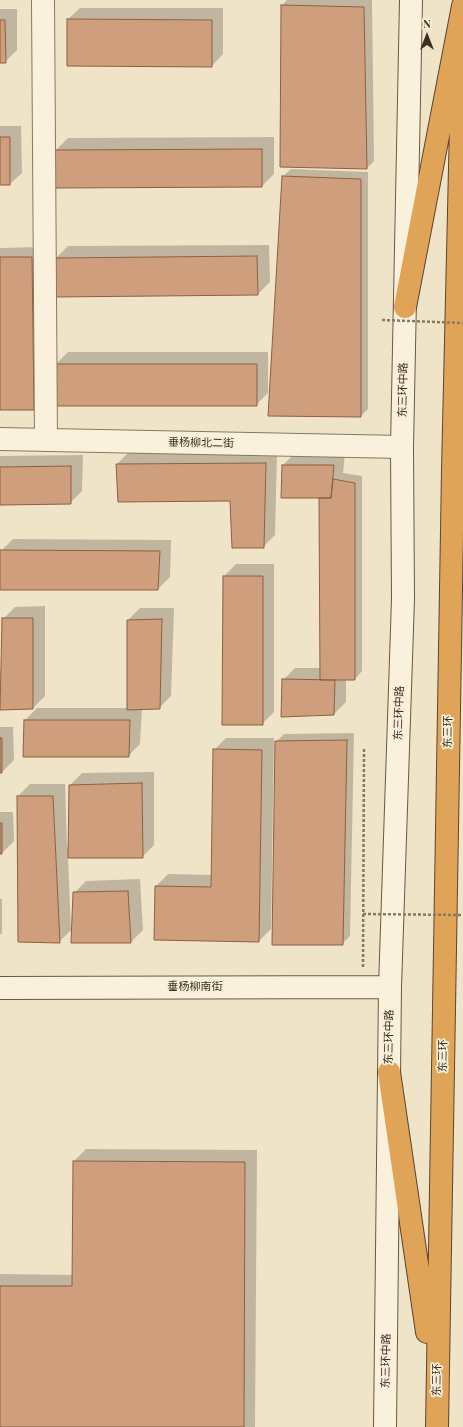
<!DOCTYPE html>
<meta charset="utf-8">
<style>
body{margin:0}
#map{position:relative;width:463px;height:1427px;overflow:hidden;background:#f0e4c8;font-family:"Playfair Display",serif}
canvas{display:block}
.north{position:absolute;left:407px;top:16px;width:40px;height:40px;-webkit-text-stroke:3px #f7eed8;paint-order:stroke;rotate:0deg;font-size:11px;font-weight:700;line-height:16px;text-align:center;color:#3d2e20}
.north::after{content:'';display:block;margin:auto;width:14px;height:18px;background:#3d2e20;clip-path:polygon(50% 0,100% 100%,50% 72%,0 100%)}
</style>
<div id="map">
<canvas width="463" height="1427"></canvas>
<div class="north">N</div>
</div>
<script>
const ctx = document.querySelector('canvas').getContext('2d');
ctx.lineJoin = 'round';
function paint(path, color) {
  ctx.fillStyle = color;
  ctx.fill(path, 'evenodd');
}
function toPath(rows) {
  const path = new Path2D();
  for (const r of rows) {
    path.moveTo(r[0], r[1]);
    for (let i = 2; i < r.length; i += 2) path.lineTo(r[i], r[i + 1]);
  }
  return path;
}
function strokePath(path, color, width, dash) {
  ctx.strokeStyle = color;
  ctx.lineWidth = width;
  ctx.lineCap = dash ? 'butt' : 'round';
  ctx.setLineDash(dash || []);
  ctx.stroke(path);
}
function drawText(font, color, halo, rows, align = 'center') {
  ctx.font = font + ' "Playfair Display","Noto Sans SC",serif';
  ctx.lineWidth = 3.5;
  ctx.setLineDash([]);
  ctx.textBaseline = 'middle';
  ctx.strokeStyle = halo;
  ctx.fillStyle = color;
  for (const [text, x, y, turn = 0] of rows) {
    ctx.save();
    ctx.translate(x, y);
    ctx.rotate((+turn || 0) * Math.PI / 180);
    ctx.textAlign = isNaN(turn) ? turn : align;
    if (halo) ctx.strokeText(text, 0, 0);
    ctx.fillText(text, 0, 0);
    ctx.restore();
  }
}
paint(toPath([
 [287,0,372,0,374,161,367,168,282,5],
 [80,8,223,8,223,54,212,66,68,19],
 [0,9,17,9,17,50,5,62,0,62],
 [0,126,21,126,22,173,10,184,0,184],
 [274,137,274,174,262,186,56,187,56,150,68,138],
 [291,169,368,172,368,409,361,416,283,176],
 [269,245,270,282,258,294,56,258,68,246],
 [42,247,43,399,34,409,0,409,0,248],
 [68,352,268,352,268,393,256,405,56,364],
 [129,452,277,452,275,535,263,547,231,500,117,464],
 [295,453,345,453,343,473,362,476,362,671,355,679,346,679,346,702,334,714,283,680,295,668,321,668,320,497,283,465],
 [83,455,82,491,70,503,0,504,0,456],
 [13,539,171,540,170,577,158,589,1,551],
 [236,564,274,564,274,712,262,724,224,576],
 [45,606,45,696,33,708,1,709,3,619,15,607],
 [140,608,174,608,171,696,159,708,142,708,140,744,128,756,25,720,37,708,128,708,128,620],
 [0,727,13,727,14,760,2,772,0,772],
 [354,733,350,936,342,944,276,742,284,734],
 [226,738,274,738,271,929,259,941,156,886,168,874,212,875,214,750],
 [154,772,154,845,142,857,68,857,71,930,59,942,18,796,30,784,65,784,67,847,69,847,70,785,82,773],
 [0,812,13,812,14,841,2,853,0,853],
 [140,879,143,930,131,942,72,942,74,893,86,881],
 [0,899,2,899,2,933,0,935],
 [86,1149,257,1150,255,1427,0,1427,0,1274,73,1275,74,1161]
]), '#0003');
const building = toPath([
 [281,5,364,7,367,169,280,167,281,5],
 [67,19,212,20,212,67,67,66,67,19],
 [0,20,5,20,6,63,0,63,0,20],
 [0,137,10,137,10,185,0,185,0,137],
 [262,149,262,187,55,188,55,150,262,149],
 [282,176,361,179,361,417,268,416,282,176],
 [257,256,258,295,55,297,55,258,257,256],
 [0,257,32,257,34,410,0,410,0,257],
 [55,364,257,364,257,406,55,406,55,364],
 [266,463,264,548,232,548,230,501,118,502,116,464,266,463],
 [282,465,334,465,331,498,281,498,282,465],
 [71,466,71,504,0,505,0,467,71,466],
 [333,479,355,483,355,680,320,680,319,498,331,498,333,479],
 [0,550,160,551,158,590,0,590,0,550],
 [223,576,263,576,263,725,222,725,223,576],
 [2,618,33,618,33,709,0,710,2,618],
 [162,619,160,709,127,710,127,620,162,619],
 [282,679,335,680,334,715,281,717,282,679],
 [24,720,130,720,129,757,23,757,24,720],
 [0,738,2,738,2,773,0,773,0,738],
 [347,740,343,945,272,945,275,741,347,740],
 [213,749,262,750,259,942,154,940,155,886,211,887,213,749],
 [142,783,143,858,68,858,69,785,142,783],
 [17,796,53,796,60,943,18,942,17,796],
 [0,823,2,823,2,854,0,854,0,823],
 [128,891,131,943,71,943,73,892,128,891],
 [73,1161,245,1162,244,1427,0,1427,0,1286,72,1286,73,1161]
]);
paint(building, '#cf9f7d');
strokePath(building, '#8d5f41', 1);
const street = toPath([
 [43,0,46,440],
 [0,439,402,447]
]);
const secondary = toPath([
 [0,988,390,987],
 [385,1427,390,987,403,599,402,447,411,0]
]);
const highway = toPath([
 [405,307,463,6],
 [389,1072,427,1332],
 [437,1427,453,470,463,38]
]);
strokePath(street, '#8d765c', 24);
strokePath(secondary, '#6f573f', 24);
strokePath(highway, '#5b4430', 24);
strokePath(toPath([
 [363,967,364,748]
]), '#8d765c', 2.5, [3, 2]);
strokePath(street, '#faf1dc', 22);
strokePath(secondary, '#faf1dc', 22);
strokePath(highway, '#e0a458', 22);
strokePath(toPath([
 [382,320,463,323],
 [363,914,463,915]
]), '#8d765c', 2.5, [3, 2]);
drawText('11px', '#3d2e20', '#f7eed8', [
 ["东三环中路",403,390,-89],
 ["垂杨柳北二街",201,443,1],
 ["东三环中路",399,713,-88],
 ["东三环",448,732,-89],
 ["垂杨柳南街",195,987],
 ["东三环中路",389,1037,-89],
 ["东三环",443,1056,-89],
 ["东三环中路",386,1361,-89],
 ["东三环",437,1380,-89]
]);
</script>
